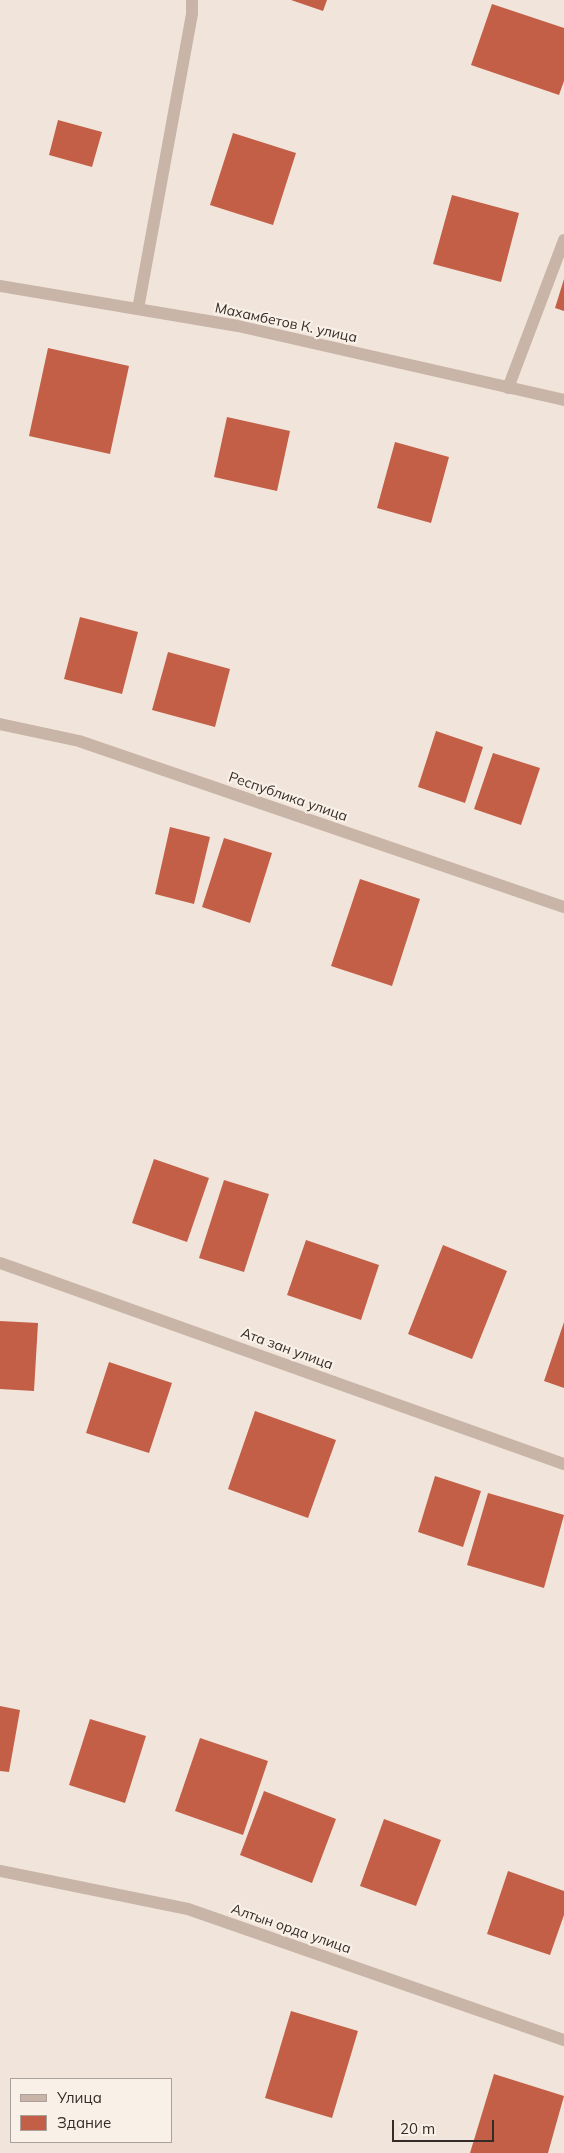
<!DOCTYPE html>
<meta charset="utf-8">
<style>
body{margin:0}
#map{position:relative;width:564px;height:2153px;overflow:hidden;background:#f1e5db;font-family:Mulish,sans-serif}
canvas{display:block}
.legend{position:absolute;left:10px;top:2078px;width:162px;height:65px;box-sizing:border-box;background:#f9f0e7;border:1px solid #aba19a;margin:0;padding:6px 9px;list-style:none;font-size:15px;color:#352b27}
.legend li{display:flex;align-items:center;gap:10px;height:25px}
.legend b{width:25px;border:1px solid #aba19a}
.scale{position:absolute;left:392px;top:2120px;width:102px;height:22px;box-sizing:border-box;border:2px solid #352b27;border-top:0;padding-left:6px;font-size:15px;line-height:18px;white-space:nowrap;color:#352b27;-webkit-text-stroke:4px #f9f0e7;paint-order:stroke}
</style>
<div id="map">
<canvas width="564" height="2153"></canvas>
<ul class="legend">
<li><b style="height:6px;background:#c9b5a7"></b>Улица</li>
<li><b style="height:14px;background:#c35f47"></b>Здание</li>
</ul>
<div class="scale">20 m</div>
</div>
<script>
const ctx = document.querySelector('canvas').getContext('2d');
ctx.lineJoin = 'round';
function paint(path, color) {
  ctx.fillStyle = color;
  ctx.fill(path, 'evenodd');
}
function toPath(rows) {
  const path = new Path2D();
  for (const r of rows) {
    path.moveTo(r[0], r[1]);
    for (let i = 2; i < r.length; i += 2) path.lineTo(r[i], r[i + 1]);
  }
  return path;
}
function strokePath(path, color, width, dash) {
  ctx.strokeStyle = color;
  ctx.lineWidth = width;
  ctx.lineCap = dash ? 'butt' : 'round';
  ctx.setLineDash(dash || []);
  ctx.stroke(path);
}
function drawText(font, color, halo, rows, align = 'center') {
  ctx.font = font + ' Mulish,sans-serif';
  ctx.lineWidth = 4.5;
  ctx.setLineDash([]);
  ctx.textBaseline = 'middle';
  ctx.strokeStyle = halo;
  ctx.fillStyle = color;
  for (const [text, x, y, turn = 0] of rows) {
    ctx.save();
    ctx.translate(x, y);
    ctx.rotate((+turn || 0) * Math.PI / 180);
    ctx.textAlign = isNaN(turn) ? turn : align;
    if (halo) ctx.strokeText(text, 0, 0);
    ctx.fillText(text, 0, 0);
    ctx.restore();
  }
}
paint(toPath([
 [291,0,327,0,323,11],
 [492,4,564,28,564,81,559,95,471,65],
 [58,120,102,132,92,167,49,155],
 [233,133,296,153,273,225,210,205],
 [452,195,519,213,501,282,433,264],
 [564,279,564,311,555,308],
 [48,348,129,366,110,454,29,436],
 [227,417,290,431,277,491,214,477],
 [395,442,449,457,431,523,377,508],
 [80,617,138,632,122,694,64,679],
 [168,652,230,669,215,727,152,710],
 [436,731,483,747,465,803,418,787],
 [493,753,540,768,521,825,474,809],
 [170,827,210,837,194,904,155,894],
 [224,838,272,853,250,923,202,907],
 [360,879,420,899,392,986,331,966],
 [154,1159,209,1178,187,1242,132,1223],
 [224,1180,269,1194,244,1272,199,1258],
 [306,1240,379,1265,361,1320,287,1295],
 [443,1245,507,1271,472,1359,408,1334],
 [0,1321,38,1323,34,1391,0,1389],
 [564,1322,564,1388,544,1381],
 [109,1362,172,1383,149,1453,86,1433],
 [255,1411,336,1440,308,1518,228,1489],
 [435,1476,481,1491,463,1547,418,1532],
 [488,1493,564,1515,544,1588,467,1565],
 [0,1706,20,1710,9,1772,0,1771],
 [90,1719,146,1736,125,1803,69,1785],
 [200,1738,268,1761,243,1835,175,1811],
 [264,1791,336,1819,312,1883,240,1855],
 [384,1819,441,1840,416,1906,360,1886],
 [508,1871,564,1891,564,1915,550,1955,487,1934],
 [291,2011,358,2031,332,2118,265,2098],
 [494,2074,564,2096,548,2153,470,2153]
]), '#c35f47');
strokePath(toPath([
 [138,309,192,14,192,0]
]), '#c9b5a7', 12);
strokePath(toPath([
 [0,286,238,326,564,400],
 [508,388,564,240],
 [0,724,79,741,564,907],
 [0,1263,564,1464],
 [0,1871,188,1909,564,2040]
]), '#c9b5a7', 12);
drawText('14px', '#352b27', '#f9f0e7', [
 ["Махамбетов К. улица",286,323,12],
 ["Республика улица",288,797,19],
 ["Ата зан улица",287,1349,20],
 ["Алтын орда улица",291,1929,19]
]);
</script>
